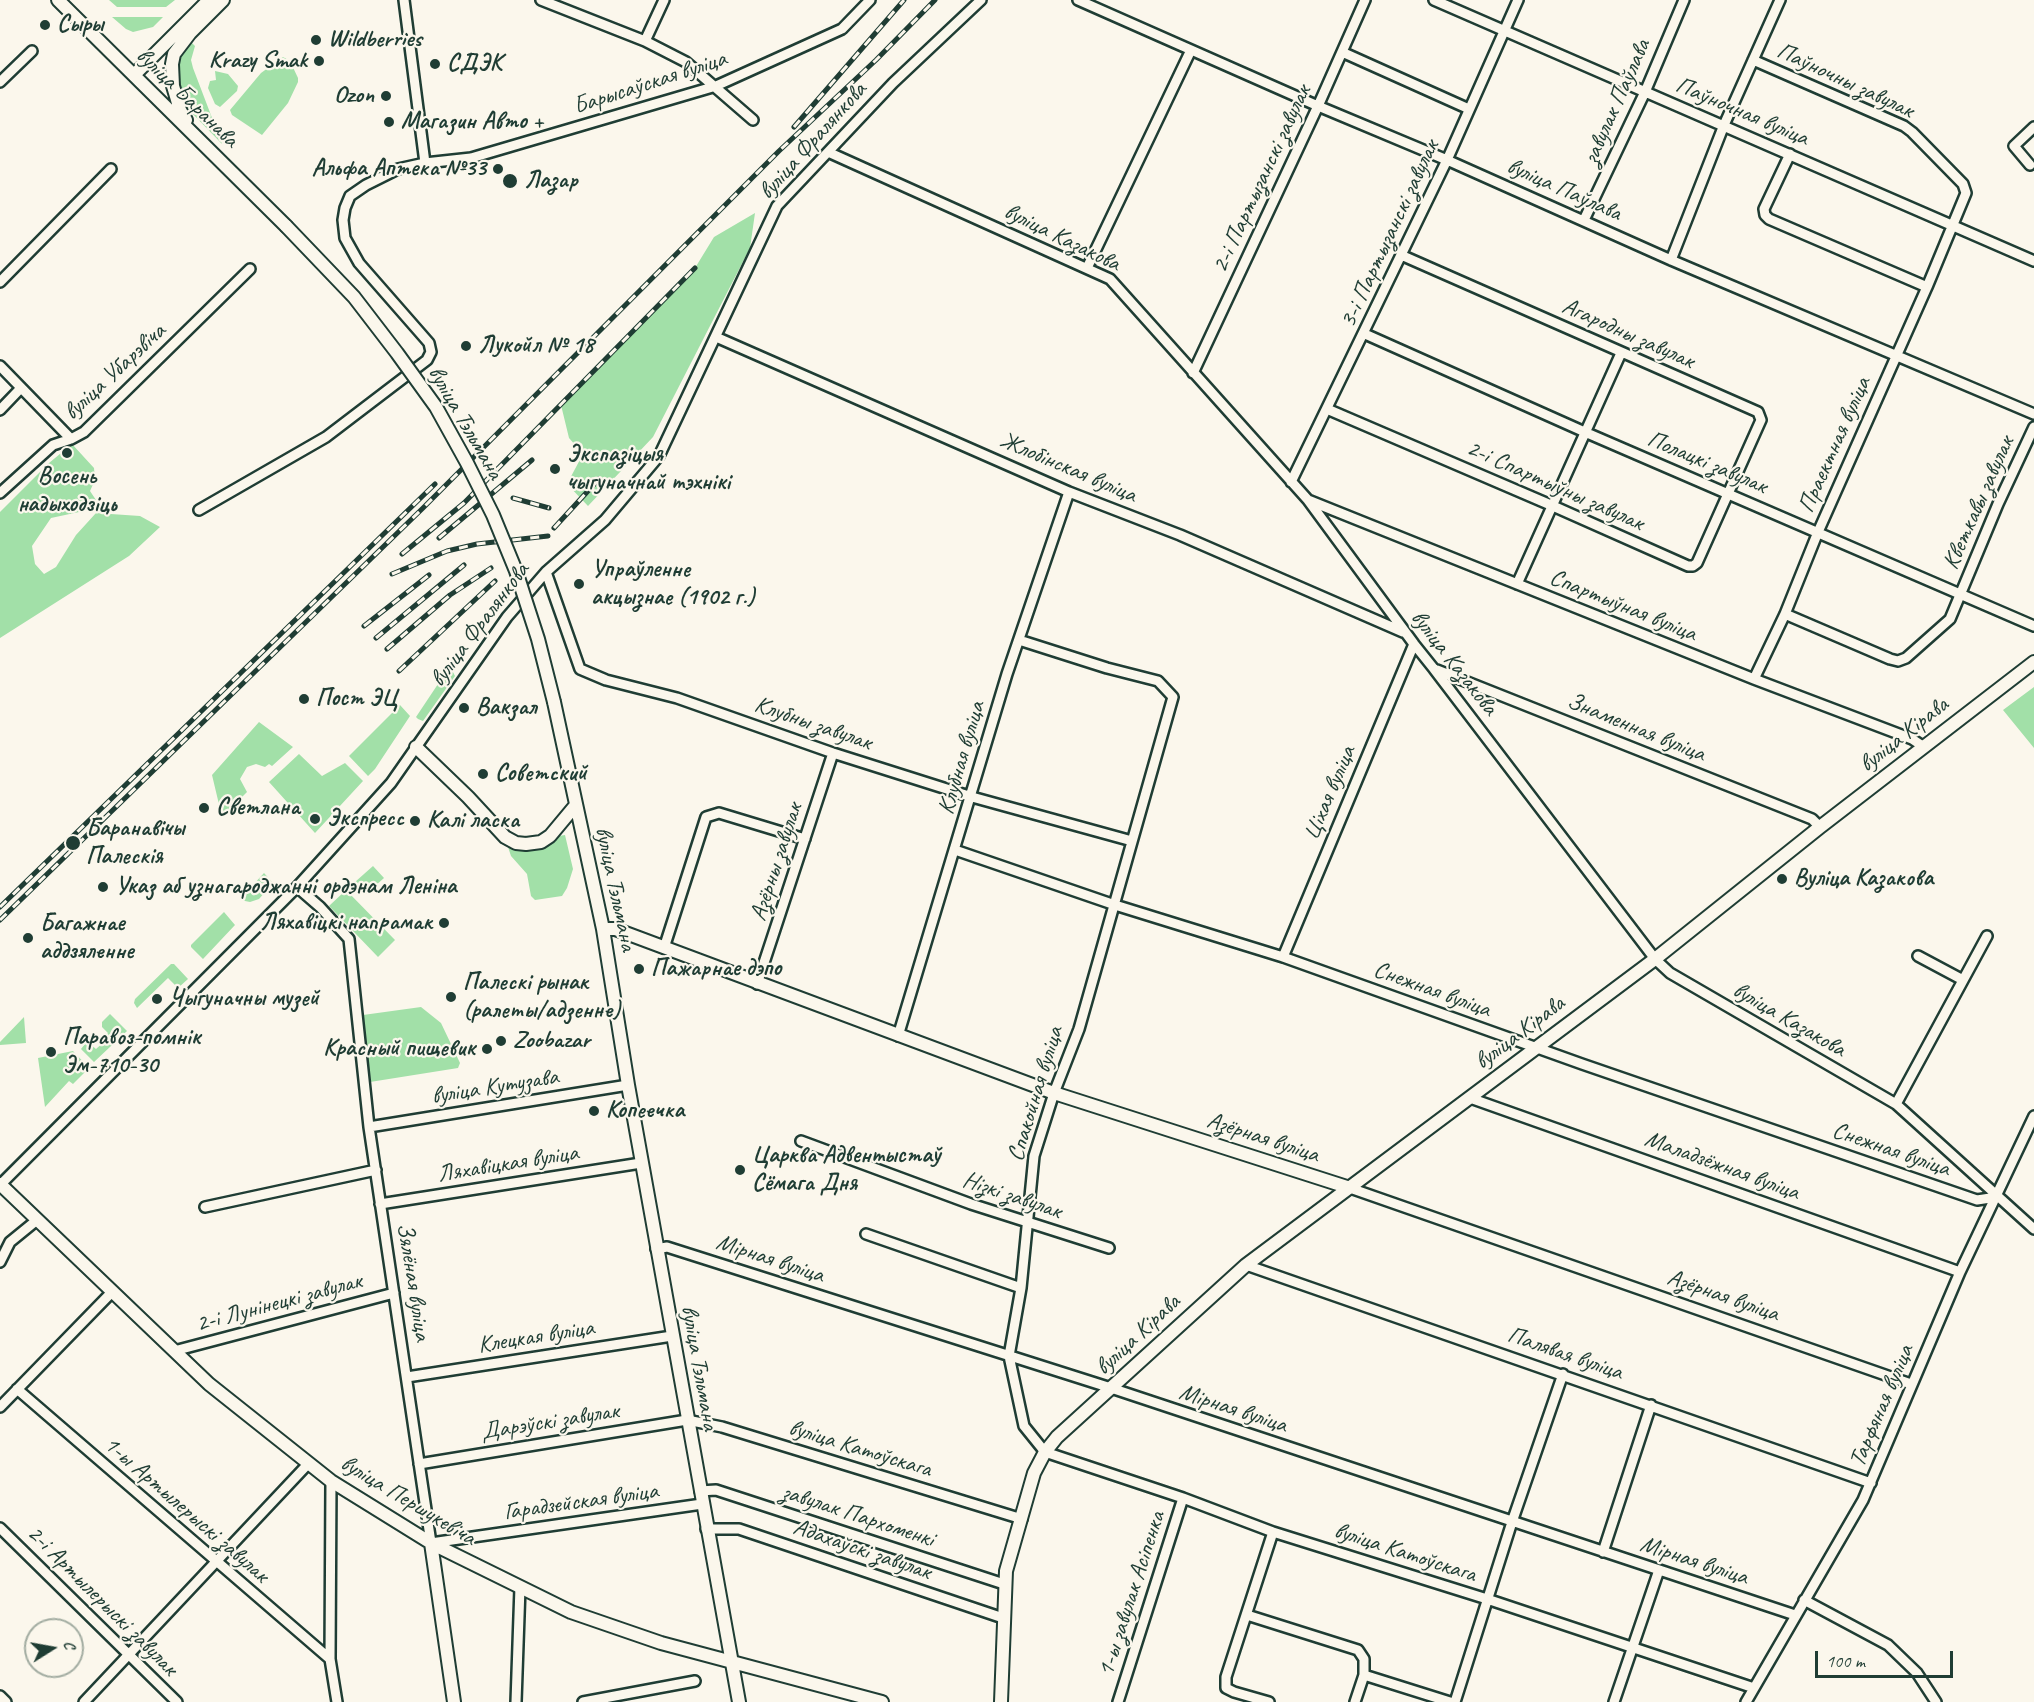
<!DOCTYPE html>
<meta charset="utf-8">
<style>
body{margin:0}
#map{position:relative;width:2034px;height:1702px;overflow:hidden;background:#fbf7ec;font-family:Caveat,sans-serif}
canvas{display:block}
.north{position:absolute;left:24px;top:1618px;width:60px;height:60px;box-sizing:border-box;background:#fbf7ec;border:2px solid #a3ada2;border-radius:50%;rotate:79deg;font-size:16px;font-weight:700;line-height:24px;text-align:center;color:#1f3d34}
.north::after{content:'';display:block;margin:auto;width:21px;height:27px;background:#1f3d34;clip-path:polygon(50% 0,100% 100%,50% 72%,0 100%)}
.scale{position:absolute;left:1815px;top:1651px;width:138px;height:27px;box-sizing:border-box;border:3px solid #1f3d34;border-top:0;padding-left:8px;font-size:18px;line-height:21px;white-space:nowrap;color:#1f3d34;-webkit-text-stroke:4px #fbf7ec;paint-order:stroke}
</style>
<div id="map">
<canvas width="2034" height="1702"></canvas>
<div class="north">С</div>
<div class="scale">100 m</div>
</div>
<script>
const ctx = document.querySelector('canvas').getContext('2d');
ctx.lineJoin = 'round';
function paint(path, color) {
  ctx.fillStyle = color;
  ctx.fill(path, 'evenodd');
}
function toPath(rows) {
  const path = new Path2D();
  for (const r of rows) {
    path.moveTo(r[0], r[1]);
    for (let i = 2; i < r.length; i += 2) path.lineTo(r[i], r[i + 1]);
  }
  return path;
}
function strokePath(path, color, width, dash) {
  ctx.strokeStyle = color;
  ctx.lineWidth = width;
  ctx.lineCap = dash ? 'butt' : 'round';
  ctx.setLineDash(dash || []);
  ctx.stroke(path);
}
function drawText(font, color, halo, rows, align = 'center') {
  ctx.font = font + ' Caveat,sans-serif';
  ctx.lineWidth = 4.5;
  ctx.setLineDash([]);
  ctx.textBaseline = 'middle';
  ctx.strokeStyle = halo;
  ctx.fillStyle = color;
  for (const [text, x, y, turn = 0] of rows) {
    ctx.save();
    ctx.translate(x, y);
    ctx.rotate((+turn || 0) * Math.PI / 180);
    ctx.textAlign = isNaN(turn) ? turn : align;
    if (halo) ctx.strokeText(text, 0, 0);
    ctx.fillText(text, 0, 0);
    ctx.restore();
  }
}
paint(toPath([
 [109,0,175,0,166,7,117,7],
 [112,17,163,17,153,27,133,32,126,29],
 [189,40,195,46,191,60,193,68,222,144,189,110,180,92,177,66,184,47],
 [283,57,290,61,298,78,298,82,288,103,262,135,232,115,230,110,261,73],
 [215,71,228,74,238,86,237,91,220,107,215,104,208,88,210,81,216,80],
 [755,213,750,248,653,437,588,506,567,484,583,454,569,438,561,405,695,268,714,237],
 [72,444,94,468,95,480,90,491,96,500,93,509,51,518,32,546,35,564,44,574,56,567,76,535,96,513,140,516,160,527,129,556,0,638,0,512,49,463],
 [450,666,455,676,423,721,418,719,416,717],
 [2034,687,2034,748,2003,710],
 [400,705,410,716,375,769,368,776,349,756],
 [259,722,293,747,272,766,269,764,265,767,256,764,247,767,240,779,247,792,222,817,212,775],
 [299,754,322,776,345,763,363,781,315,833,269,782],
 [565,835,573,869,567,888,562,896,535,900,531,896,527,874,511,856,508,847,518,849,551,842,559,836],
 [373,866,384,878,366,894,355,882],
 [264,873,273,883,259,899,250,902,245,901,241,898],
 [346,890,395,940,378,957,329,906],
 [224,912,235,925,203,959,191,947,191,945],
 [171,964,174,964,188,979,178,988,168,978,137,1008,134,1003,135,999],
 [421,1007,441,1023,460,1063,458,1068,370,1082,363,1015],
 [110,1014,127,1031,94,1062,81,1049,85,1044,90,1044,96,1049,105,1041,103,1038,108,1033,102,1027,102,1022],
 [24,1017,26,1043,0,1045,0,1042],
 [73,1051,89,1068,73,1084,69,1081,45,1107,38,1058]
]), '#a2e0a8');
const minor = toPath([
 [541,0,645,41,686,62,753,120],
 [1078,0,1318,106,1447,160,1671,260,2034,414],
 [1434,0,2034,261],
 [645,41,664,0],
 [1342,52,1469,109],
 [1753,60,1904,126,1912,132,1963,184,1966,193,1927,287,1818,532,1785,614,1754,679],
 [0,82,32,51],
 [828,152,1110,279,1308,500,1414,644,1434,669,1655,959,1670,973,1896,1104,2034,1229],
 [1790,154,1764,209,1765,215,1769,219,1927,287],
 [425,163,471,158,716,86,842,29,870,0],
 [2030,165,2014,146,2034,127],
 [1584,220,1645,92,1684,0],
 [1671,260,1724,125,1780,0],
 [1087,268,1191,50],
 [0,282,111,169],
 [1365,334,1587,433,2034,626],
 [716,337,1069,492,1180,535,1403,632],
 [0,366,71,439],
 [1193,373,1318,106,1365,0],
 [1327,409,1553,506,1688,566,1693,566,1697,563,1761,420,1758,412,1401,255],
 [0,410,21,388],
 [1291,482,1447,160,1518,0],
 [0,493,53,445,71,439,84,432,250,269],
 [1308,500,1754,679,1912,739,1924,747],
 [199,510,326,437,427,360,431,352,429,343,359,263,345,238,343,220,345,208,350,196,366,185,398,169,425,163,404,0],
 [546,572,580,669,606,680,677,698,833,753,972,797,1132,841],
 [1517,584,1621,353],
 [1785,614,1890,659,1898,661,1906,658,1950,619,1998,504,2034,427],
 [1019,640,1107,668,1158,681,1173,697,1079,1029,1054,1093,1034,1156,1021,1288,1009,1356,1024,1426,1045,1452,1183,1498,1273,1532,1487,1599,1754,1688],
 [1437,670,1812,819,1820,827],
 [955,850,1115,905,1283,957,1582,1064,1977,1200,1997,1197],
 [297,887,320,907,349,939,369,1127,431,1543,702,1504],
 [664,948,706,817,719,813,805,839],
 [1918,956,1963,980],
 [1283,957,1414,644],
 [757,984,833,753],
 [898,1036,1007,674,1069,492],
 [1470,1098,1960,1272],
 [1896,1104,1987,936],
 [369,1127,628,1085],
 [801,1141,971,1204,1109,1248],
 [1,1184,297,887,391,783,507,617,546,572,605,520,659,456,777,206,893,83,981,0],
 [1347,1187,1911,1384],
 [380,1204,641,1163],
 [205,1207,376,1170],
 [866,1234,1021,1288],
 [656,1249,667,1247,1111,1388,1795,1615],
 [0,1262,10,1242,37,1220],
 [1246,1265,1871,1483],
 [174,1351,394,1293],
 [407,1377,672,1336],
 [17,1389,330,1659],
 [0,1407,112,1292],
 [419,1464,687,1420,722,1427,1022,1519],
 [331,1481,330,1659,337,1702],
 [700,1491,716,1490,1004,1584],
 [0,1528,177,1702],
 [706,1529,739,1529,1003,1618],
 [1603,1552,1651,1405],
 [1804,1600,1888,1645,1917,1673,1936,1702],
 [1247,1615,1358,1650,1364,1659,1364,1675,1450,1702],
 [0,1696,6,1702],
 [84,1702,308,1464],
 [516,1702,520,1587],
 [583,1702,695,1681],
 [1118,1702,1183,1498],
 [1269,1702,1234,1692,1226,1688,1226,1677,1273,1532],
 [1355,1702,1364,1675],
 [1455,1702,1512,1522,1563,1374],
 [1614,1702,1659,1570],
 [1746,1702,1863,1500,1960,1272,2034,1116]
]);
const major = toPath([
 [58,0,286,226],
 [134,75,209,0],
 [186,120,180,110,173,86,172,64,174,54,190,33,223,0],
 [554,702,603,929,628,1085,739,1702],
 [416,747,468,797,505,837,516,843,526,844,541,842,550,836,575,806],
 [603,929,615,929,1054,1093,1347,1187],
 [0,1184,209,1384,331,1481,431,1543,571,1612,661,1643,882,1702],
 [431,1543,454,1702],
 [1001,1702,1006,1571,1034,1473,1045,1452,1057,1437,1246,1265,1655,959,1820,827,2034,662]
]);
strokePath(minor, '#1f3d34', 14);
strokePath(major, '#1f3d34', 16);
strokePath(minor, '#fbf7ec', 9);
strokePath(major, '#fbf7ec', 12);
const rail = toPath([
 [794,127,904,0],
 [513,498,549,508],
 [554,528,599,479],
 [439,538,532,460],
 [402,554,464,503,695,268],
 [392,574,447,551,477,544,548,536],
 [364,626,429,575],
 [376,638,464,565],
 [387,649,450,595,491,568],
 [399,671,495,581],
 [0,907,435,484],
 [0,920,423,508,779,151,876,60,935,0]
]);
strokePath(rail, '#1f3d34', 5);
strokePath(rail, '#fbf7ec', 3, [9]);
const majorBridge = toPath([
 [286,226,354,297,397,353,436,407,467,463,493,515,516,571,538,639,554,702]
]);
strokePath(majorBridge, '#1f3d34', 16, []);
strokePath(majorBridge, '#fbf7ec', 12);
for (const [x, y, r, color] of [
 [45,25,6,"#1f3d34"],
 [316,40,6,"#1f3d34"],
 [319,61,6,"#1f3d34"],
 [435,64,6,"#1f3d34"],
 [386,96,6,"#1f3d34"],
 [389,122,6,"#1f3d34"],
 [498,169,6,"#1f3d34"],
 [510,181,8,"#1f3d34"],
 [466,346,6,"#1f3d34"],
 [67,453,6,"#1f3d34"],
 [555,469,6,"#1f3d34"],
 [579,584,6,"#1f3d34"],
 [304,699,6,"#1f3d34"],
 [464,708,6,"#1f3d34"],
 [483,774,6,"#1f3d34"],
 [204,808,6,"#1f3d34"],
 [315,819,6,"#1f3d34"],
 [415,821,6,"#1f3d34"],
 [73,843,8,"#1f3d34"],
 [1782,879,6,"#1f3d34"],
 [103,887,6,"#1f3d34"],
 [444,923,6,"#1f3d34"],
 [28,938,6,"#1f3d34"],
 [639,969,6,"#1f3d34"],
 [451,997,6,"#1f3d34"],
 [157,999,6,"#1f3d34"],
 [501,1041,6,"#1f3d34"],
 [487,1049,6,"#1f3d34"],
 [51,1052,6,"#1f3d34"],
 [594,1111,6,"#1f3d34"],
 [740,1170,6,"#1f3d34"]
]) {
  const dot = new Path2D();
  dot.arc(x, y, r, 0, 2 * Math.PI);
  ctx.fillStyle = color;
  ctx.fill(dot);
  strokePath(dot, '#fbf7ec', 2);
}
drawText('bold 24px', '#1f3d34', '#fbf7ec', [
 ["Сыры",57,25],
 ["Wildberries",328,40],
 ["Krazy Smak",307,61,"right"],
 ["СДЭК",447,64],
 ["Ozon",374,96,"right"],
 ["Магазин Авто +",401,122],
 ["Альфа Аптека №33",486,169,"right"],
 ["Лазар",524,181],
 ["Лукойл № 18",478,346],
 ["Экспазіцыя",567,455],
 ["чыгуначнай тэхнікі",567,483],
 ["Восень",67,477,"center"],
 ["надыходзіць",67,505,"center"],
 ["Упраўленне",591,570],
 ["акцызнае (1902 г.)",591,598],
 ["Пост ЭЦ",316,699],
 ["Вакзал",476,708],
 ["Советский",495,774],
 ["Светлана",216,808],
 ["Экспресс",327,819],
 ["Калі ласка",427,821],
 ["Баранавічы",86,829],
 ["Палескія",86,857],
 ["Вуліца Казакова",1794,879],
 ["Указ аб узнагароджанні ордэнам Леніна",115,887],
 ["Ляхавіцкі напрамак",432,923,"right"],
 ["Багажнае",40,924],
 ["аддзяленне",40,952],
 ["Пажарнае дэпо",651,969],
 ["Палескі рынак",463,983],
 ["(ралеты/адзенне)",463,1011],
 ["Чыгуначны музей",169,999],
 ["Паравоз-помнік",63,1038],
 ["Эм-710-30",63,1066],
 ["Zoobazar",513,1041],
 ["Красный пищевик",475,1049,"right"],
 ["Копеечка",606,1111],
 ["Царква Адвентыстаў",752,1156],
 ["Сёмага Дня",752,1184]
], 'left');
drawText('24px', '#1f3d34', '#fbf7ec', [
 ["Паўночны завулак",1845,81,25],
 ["Барысаўская вуліца",650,83,-18],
 ["вуліца Баранава",187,98,44],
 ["завулак Паўлава",1617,102,-66],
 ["Паўночная вуліца",1742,112,23],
 ["вуліца Фралянкова",813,141,-48],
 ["2-і Партызанскі завулак",1262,179,-65],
 ["вуліца Паўлава",1564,190,24],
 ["3-і Партызанскі завулак",1390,234,-65],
 ["вуліца Казакова",1062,238,26],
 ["Агародны завулак",1628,334,24],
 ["вуліца Убарэвіча",115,372,-43],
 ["вуліца Тэльмана",465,423,60],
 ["Праектная вуліца",1835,445,-66],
 ["Полацкі завулак",1707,463,23],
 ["Жлобінская вуліца",1068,468,23],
 ["2-і Спартыўны завулак",1555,486,24],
 ["Кветкавы завулак",1979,503,-66],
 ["Спартыўная вуліца",1623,606,22],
 ["вуліца Фралянкова",480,625,-53],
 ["вуліца Казакова",1454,663,52],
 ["Клубны завулак",813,724,19],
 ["Знаменная вуліца",1636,728,22],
 ["вуліца Кірава",1904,735,-38],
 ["Клубная вуліца",962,758,-74],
 ["Ціхая вуліца",1330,793,-67],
 ["Азёрны завулак",777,862,-72],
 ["вуліца Тэльмана",615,889,78],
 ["Снежная вуліца",1432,990,20],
 ["вуліца Казакова",1789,1020,30],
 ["вуліца Кірава",1520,1033,-37],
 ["вуліца Кутузава",495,1087,-9],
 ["Спакойная вуліца",1036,1094,-73],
 ["Азёрная вуліца",1263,1138,18],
 ["Снежная вуліца",1891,1150,19],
 ["Ляхавіцкая вуліца",508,1164,-9],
 ["Маладзёжная вуліца",1722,1166,20],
 ["Нізкі завулак",1012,1196,19],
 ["Мірная вуліца",770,1259,18],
 ["Зялёная вуліца",413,1282,81],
 ["Азёрная вуліца",1723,1296,19],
 ["2-і Лунінецкі завулак",279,1303,-15],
 ["вуліца Кірава",1138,1335,-43],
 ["Клецкая вуліца",536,1337,-9],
 ["Палявая вуліца",1565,1354,19],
 ["вуліца Тэльмана",699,1368,80],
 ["Тарфяная вуліца",1882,1406,-67],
 ["Мірная вуліца",1233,1409,18],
 ["Дарэўскі завулак",550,1422,-9],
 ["вуліца Катоўскага",860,1449,17],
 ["вуліца Першукевіча",408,1501,31],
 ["Гарадзейская вуліца",581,1502,-8],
 ["1-ы Артылерыскі завулак",186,1510,41],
 ["завулак Пархоменкі",858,1516,18],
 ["Адахаўскі завулак",862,1550,19],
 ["вуліца Катоўскага",1405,1553,18],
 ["Мірная вуліца",1694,1561,18],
 ["1-ы завулак Асіпенка",1132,1594,-72],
 ["2-і Артылерыскі завулак",102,1601,45]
]);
</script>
